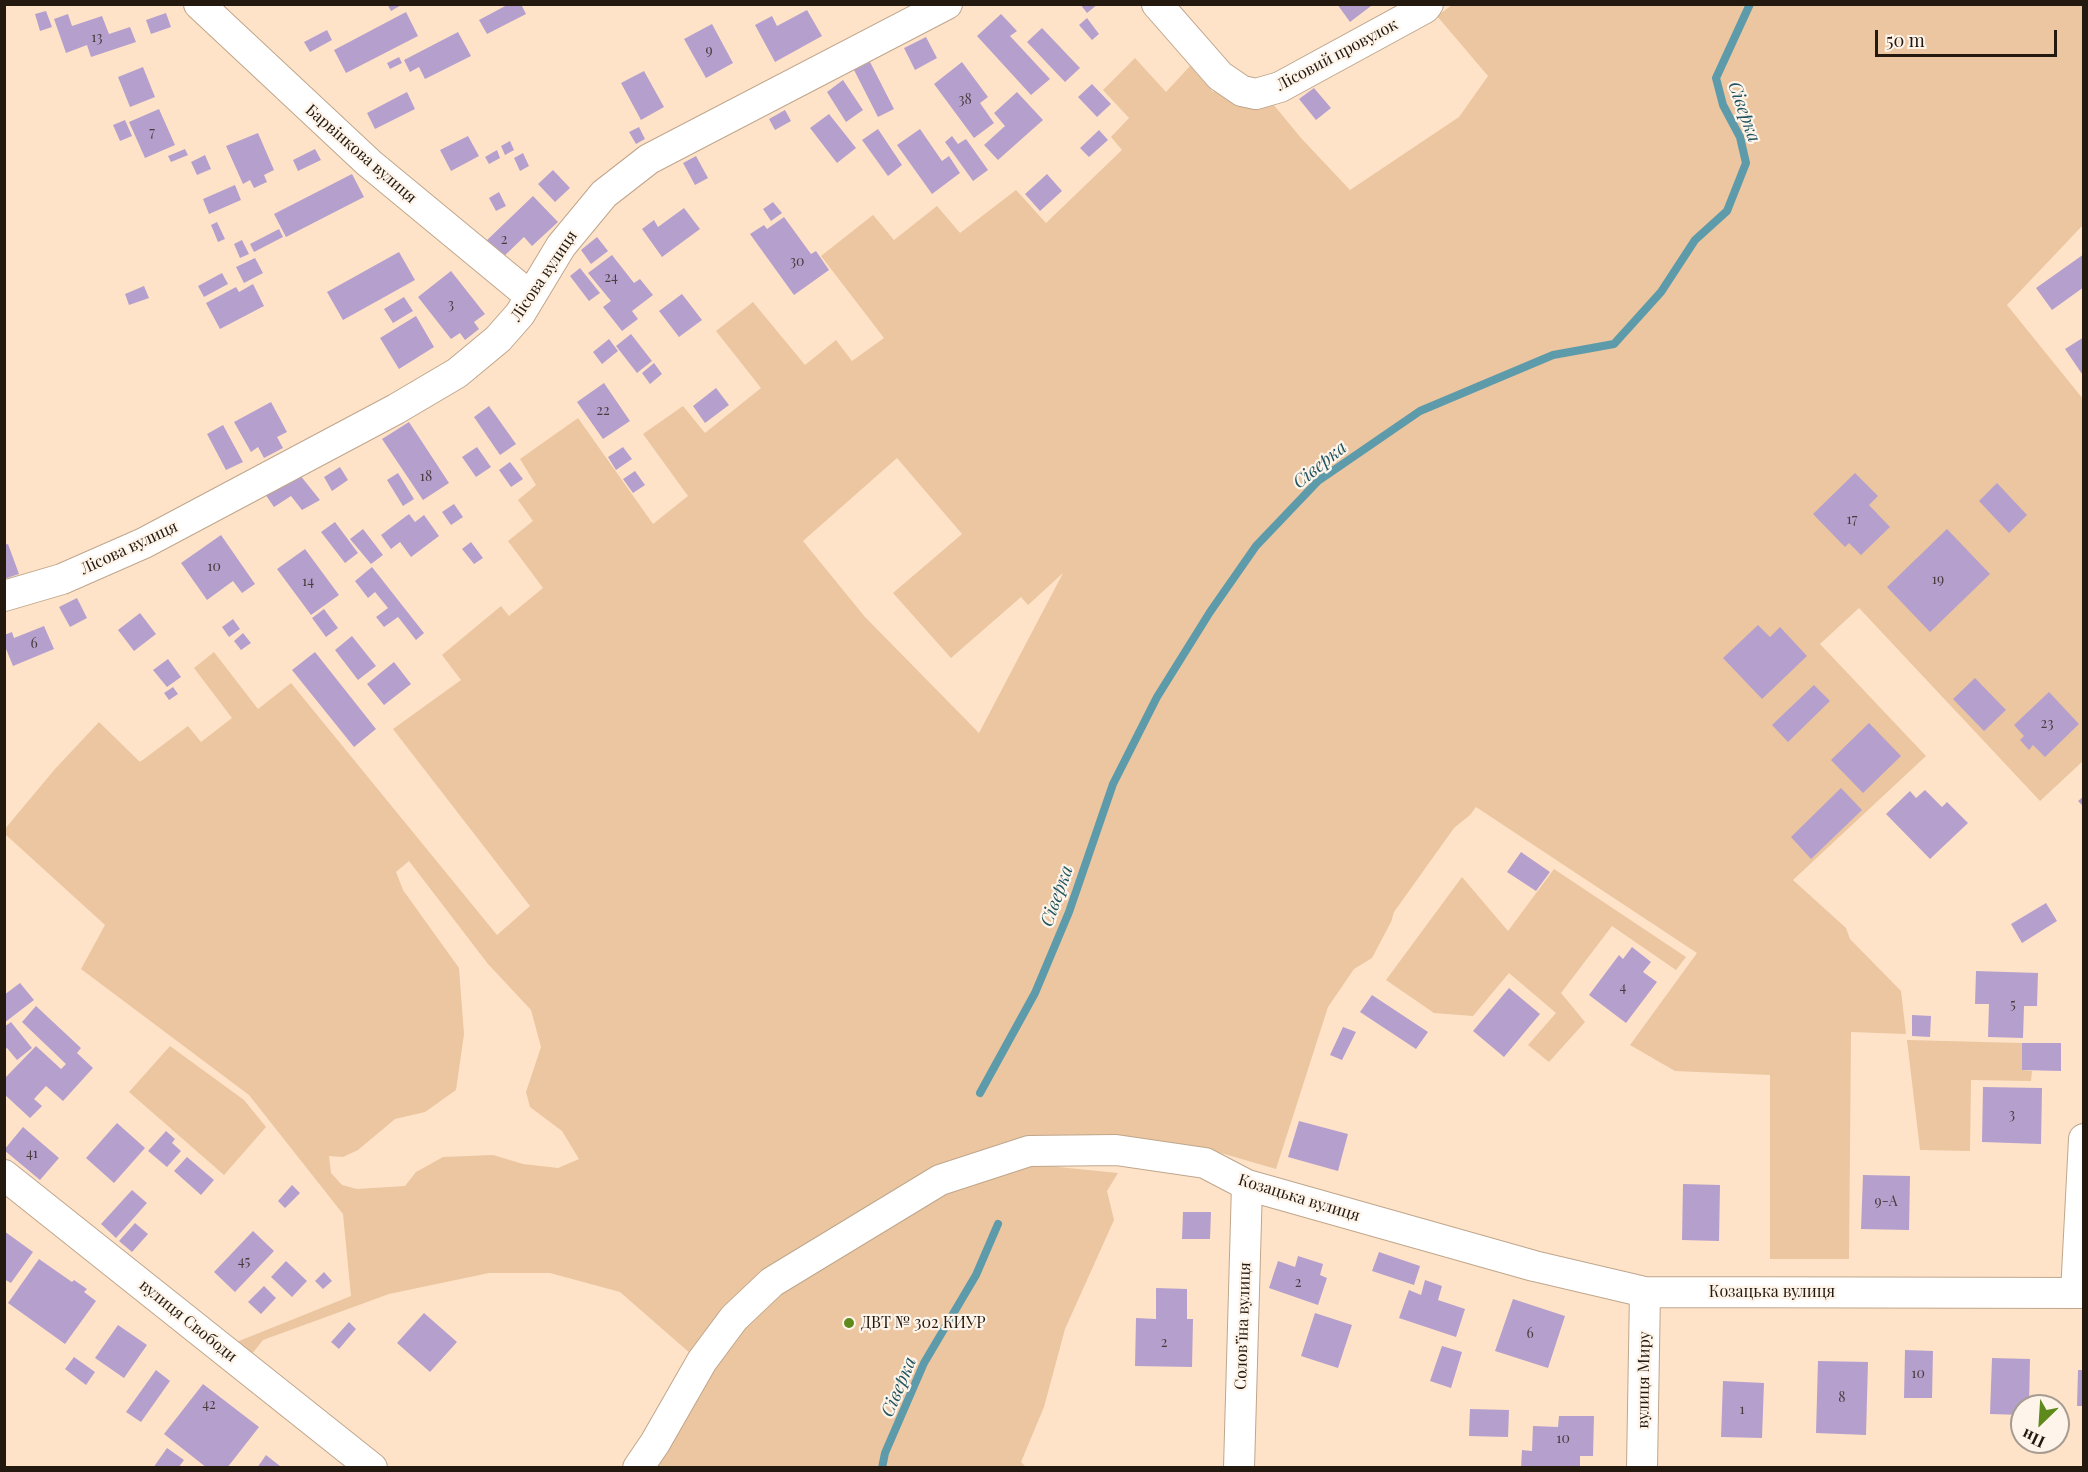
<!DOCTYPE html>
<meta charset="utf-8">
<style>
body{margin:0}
#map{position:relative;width:2088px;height:1472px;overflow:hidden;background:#fee3c8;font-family:"Playfair Display",serif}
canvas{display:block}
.frame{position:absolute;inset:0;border:6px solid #23190f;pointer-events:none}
.north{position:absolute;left:2010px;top:1394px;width:60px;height:60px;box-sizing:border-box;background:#fef4e9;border:2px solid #a69c92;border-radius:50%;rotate:205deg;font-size:16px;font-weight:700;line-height:24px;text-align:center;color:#23190f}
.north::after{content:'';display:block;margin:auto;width:21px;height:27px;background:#5e8a1b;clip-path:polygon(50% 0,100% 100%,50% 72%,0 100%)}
.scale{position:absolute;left:1875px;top:30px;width:182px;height:27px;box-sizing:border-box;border:3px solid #23190f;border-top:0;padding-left:8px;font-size:18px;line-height:21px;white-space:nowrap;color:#23190f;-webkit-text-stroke:4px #fef4e9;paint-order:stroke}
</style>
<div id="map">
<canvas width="2088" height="1472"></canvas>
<div class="frame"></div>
<div class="north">Пн</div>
<div class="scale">50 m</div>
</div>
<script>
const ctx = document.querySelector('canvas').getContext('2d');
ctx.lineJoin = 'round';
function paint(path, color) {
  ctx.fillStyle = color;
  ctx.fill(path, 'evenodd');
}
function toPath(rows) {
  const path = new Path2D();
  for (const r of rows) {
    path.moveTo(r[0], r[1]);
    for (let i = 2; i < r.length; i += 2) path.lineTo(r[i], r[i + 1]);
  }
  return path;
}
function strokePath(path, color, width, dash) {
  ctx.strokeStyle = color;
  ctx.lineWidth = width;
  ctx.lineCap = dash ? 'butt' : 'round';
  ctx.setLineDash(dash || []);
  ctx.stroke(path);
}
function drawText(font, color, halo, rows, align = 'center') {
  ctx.font = font + ' "Playfair Display",serif';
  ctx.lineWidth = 4.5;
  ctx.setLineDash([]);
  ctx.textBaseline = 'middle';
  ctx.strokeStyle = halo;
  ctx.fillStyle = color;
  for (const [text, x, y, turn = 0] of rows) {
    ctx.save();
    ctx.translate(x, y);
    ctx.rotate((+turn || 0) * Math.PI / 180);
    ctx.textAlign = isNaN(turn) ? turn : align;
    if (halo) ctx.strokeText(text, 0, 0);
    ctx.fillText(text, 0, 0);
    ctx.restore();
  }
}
paint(toPath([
 [1452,5,2083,5,2083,225,2007,305,2083,399,2083,761,2040,801,1859,608,1820,644,1926,756,1793,880,1846,928,1850,939,1901,991,1906,1034,1851,1032,1849,1259,1770,1259,1770,1075,1675,1071,1630,1045,1697,953,1476,807,1470,815,1454,828,1394,912,1391,922,1372,958,1354,969,1328,1007,1276,1169,1200,1147,1127,1136,1029,1141,937,1172,691,1354,620,1292,550,1273,489,1273,389,1294,263,1340,251,1355,234,1343,351,1296,343,1214,249,1095,81,969,105,925,5,834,4,830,55,769,99,722,140,762,188,726,201,742,232,718,194,668,214,652,258,709,291,683,497,935,530,906,393,729,461,680,442,655,501,606,509,616,543,588,508,541,533,521,518,500,536,485,520,459,578,418,653,524,688,496,643,434,683,406,705,433,761,388,716,331,753,302,805,365,836,340,852,361,884,338,821,256,873,215,894,240,937,206,960,233,1016,190,1046,223,1122,150,1111,137,1129,118,1103,90,1135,58,1166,92,1190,66,1213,92,1221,87,1273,104,1301,138,1350,190,1459,117,1488,76,1437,16],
 [897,458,962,534,893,593,951,658,1021,597,1028,605,1063,573,979,733,865,617,803,541],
 [409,861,488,964,531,1010,541,1047,526,1092,530,1107,562,1131,579,1159,558,1168,523,1164,493,1155,443,1157,416,1172,405,1186,357,1189,342,1185,331,1173,329,1156,343,1157,358,1150,395,1119,425,1112,456,1090,464,1034,459,968,403,890,396,872],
 [1554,869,1686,957,1676,970,1612,926,1561,993,1585,1022,1549,1062,1528,1045,1556,1013,1509,973,1473,1016,1434,1013,1386,980,1462,877,1508,931],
 [1907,1040,2022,1043,2022,1070,2032,1071,2031,1081,1971,1080,1970,1151,1920,1150],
 [170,1046,244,1100,266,1127,224,1175,129,1092],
 [1029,1164,1118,1173,1107,1191,1114,1220,1065,1329,1044,1407,1021,1462,1026,1467,653,1468,725,1345,778,1292,947,1194]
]), '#ebc6a0');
strokePath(toPath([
 [980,1093,1035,993,1069,912,1113,784,1157,697,1210,612,1256,546,1318,481,1420,411,1553,355,1614,344,1661,292,1695,240,1727,211,1746,163,1740,137,1723,105,1716,78,1750,4],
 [882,1468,885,1453,924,1363,976,1275,998,1224]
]), '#5d9bab', 8);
paint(toPath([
 [387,4,403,4,391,11],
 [509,4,521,4,526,14,487,34,479,20],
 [1080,4,1098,4,1087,13],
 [1337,4,1370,4,1371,6,1350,22],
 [807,10,822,36,775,62,755,25,772,16,777,26],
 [46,11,52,27,40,31,35,14],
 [406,12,418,36,346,73,334,50],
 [166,13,171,27,151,34,146,20],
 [68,14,72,26,102,16,109,34,130,27,136,42,91,57,87,45,66,53,54,19],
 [1001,14,1017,31,1010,36,1050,79,1031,95,977,36],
 [1087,18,1099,34,1092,40,1079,25],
 [712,24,733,63,706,78,684,39],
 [1042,28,1080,68,1065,82,1027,42],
 [327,30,332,40,310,52,304,42],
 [458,32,471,56,425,79,419,67,410,72,404,60],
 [926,37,937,58,915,70,904,48],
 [399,57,402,63,390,69,387,63],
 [870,62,894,109,878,117,854,70],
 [962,62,988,97,980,103,994,123,974,138,934,84],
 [143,67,155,97,130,107,118,77],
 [644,71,664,107,641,120,621,83],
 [843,80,863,110,846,122,827,92],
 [1092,84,1111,104,1097,117,1078,97],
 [1314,88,1331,108,1316,120,1299,99],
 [407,92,415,109,375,129,367,113],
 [1017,92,1043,120,998,160,984,145,1005,126,994,113],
 [159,109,175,145,145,158,129,122],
 [785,110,791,121,775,130,769,119],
 [829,114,856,148,837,163,810,128],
 [125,120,132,136,120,141,113,125],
 [639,127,645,139,636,144,629,132],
 [878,129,902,165,888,176,862,140],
 [920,129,942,161,949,156,960,173,932,194,897,145],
 [1099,130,1108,140,1089,157,1080,148],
 [258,133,274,170,264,175,267,182,254,188,250,180,243,184,226,146],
 [468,136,479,156,451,171,440,150],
 [952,136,958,144,966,139,988,170,973,181,945,142],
 [510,141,514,150,505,155,501,146],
 [185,149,188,155,171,162,168,156],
 [315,149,321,160,298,171,293,160],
 [497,150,500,158,489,164,485,157],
 [523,153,529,166,520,171,514,158],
 [205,155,211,169,197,175,191,162],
 [696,156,708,178,695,185,683,163],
 [553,170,570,188,555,202,538,184],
 [352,174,364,197,286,237,274,214],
 [1047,174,1062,191,1040,211,1025,194],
 [235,185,241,200,209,214,203,199],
 [499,192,506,206,496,211,489,198],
 [533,196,558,222,532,246,524,237,500,260,484,243],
 [773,202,782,213,771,221,763,209],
 [684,208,700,229,662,257,642,229,654,220,658,227],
 [784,217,811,254,816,251,829,270,794,295,750,234,764,225,767,229],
 [217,222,225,239,218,242,211,225],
 [279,229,283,237,254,252,250,244],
 [597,237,608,251,591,264,581,250],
 [242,240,249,254,240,258,234,244],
 [399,252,415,280,343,320,327,292],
 [2084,254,2084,287,2052,310,2036,288],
 [612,255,634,283,640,279,653,295,632,311,638,319,622,331,603,307,611,301,588,273],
 [255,258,263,273,244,283,236,267],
 [580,268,600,293,589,301,570,276],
 [451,271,485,314,474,322,479,329,465,340,460,333,451,339,418,297],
 [222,273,228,284,204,297,198,286],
 [253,284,264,306,220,329,206,303,236,287,239,292],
 [144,286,149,298,129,305,125,294],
 [682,294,702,320,679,337,659,311],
 [404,297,413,311,393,323,384,309],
 [416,316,434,347,399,369,380,338],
 [631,334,652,361,637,373,616,346],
 [2084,337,2084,373,2082,374,2065,349],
 [609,339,618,351,602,364,593,352],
 [654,363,662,374,650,384,642,373],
 [604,383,630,421,603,439,577,402],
 [716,388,729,405,705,423,693,406],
 [271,402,287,432,277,437,283,448,264,458,258,447,251,452,234,422],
 [489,406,516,444,500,455,474,417],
 [409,422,449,483,423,500,382,439],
 [223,425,243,462,226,470,207,434],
 [477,447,491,467,476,477,462,457],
 [623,447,632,459,616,470,608,457],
 [510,462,523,479,511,487,499,470],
 [340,467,348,480,332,491,324,477],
 [635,471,645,485,633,493,623,479],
 [398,473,414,499,403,506,387,480],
 [1855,473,1878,496,1869,505,1890,527,1861,555,1849,543,1845,547,1813,514],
 [300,475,320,500,302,510,291,496,274,507,265,494],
 [1997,483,2027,515,2009,533,1979,501],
 [454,504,463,517,451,525,442,512],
 [409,514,415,522,424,515,439,536,411,557,400,542,391,549,381,535],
 [335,522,358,553,345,563,321,532],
 [363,529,383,555,371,564,350,539],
 [1947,529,1990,574,1930,632,1887,587],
 [221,535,255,584,242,593,233,581,207,600,181,563],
 [471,542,483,558,474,564,462,549],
 [8,544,19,574,4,579,4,545],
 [305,549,339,595,311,615,277,569],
 [372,567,424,633,416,640,398,617,384,627,376,617,388,608,375,592,368,598,355,581],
 [77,598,87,618,70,627,59,607],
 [324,609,338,628,326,637,312,618],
 [140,613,156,634,134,651,118,630],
 [233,619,240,629,229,637,222,627],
 [1758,625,1770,637,1780,627,1807,656,1762,699,1723,658],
 [44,626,54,649,13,666,4,644,4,635,12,632,14,638],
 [243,633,251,643,241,650,234,641],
 [352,636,376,666,358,680,335,650],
 [315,652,376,729,354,747,292,670],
 [168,659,181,677,167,687,153,670],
 [394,662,411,684,384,705,367,684],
 [1975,678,2006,710,1984,731,1953,699],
 [1814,685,1830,701,1788,742,1772,725],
 [173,687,178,694,169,700,164,693],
 [2049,692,2079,724,2045,757,2033,745,2029,750,2020,740,2024,736,2014,725],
 [1869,723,1901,756,1863,793,1831,760],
 [1841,788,1862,810,1811,859,1791,837],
 [1925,790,1942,807,1947,802,1968,823,1930,859,1886,814,1910,791,1916,798],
 [2084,796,2084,807,2078,801],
 [1521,852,1550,872,1536,891,1507,872],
 [2046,903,2057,921,2022,943,2011,924],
 [1632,947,1651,962,1643,972,1657,982,1626,1023,1589,995,1619,955,1623,959],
 [1976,971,2038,973,2037,1006,2024,1006,2023,1038,1988,1037,1989,1004,1975,1004],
 [20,983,34,1000,4,1023,4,995],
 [1509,988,1540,1014,1504,1057,1473,1031],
 [1372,995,1428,1032,1416,1049,1360,1012],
 [36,1006,81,1048,77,1053,93,1068,63,1101,46,1086,34,1099,42,1106,30,1118,4,1094,4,1079,36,1046,61,1069,66,1064,22,1022],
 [1912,1015,1931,1016,1930,1037,1912,1036],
 [11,1022,32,1048,17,1060,7,1048,4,1050,4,1027],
 [1343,1027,1356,1032,1342,1060,1330,1055],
 [2022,1043,2061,1043,2061,1071,2022,1070],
 [1983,1087,2042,1088,2041,1144,1982,1142],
 [1299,1121,1348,1134,1338,1171,1288,1157],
 [117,1123,145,1148,114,1183,86,1158],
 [23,1127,59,1158,40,1180,4,1150],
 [166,1131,175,1139,172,1143,181,1151,167,1167,148,1151],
 [187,1157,214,1180,201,1195,174,1171],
 [1863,1175,1910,1176,1909,1230,1861,1229],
 [1683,1184,1720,1185,1719,1241,1682,1240],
 [292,1185,300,1193,285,1208,278,1201],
 [132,1190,147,1203,116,1238,101,1224],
 [1183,1212,1211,1212,1210,1239,1182,1239],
 [135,1223,148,1234,132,1252,119,1241],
 [4,1231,33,1252,11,1283,4,1279],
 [253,1231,274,1251,235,1292,214,1272],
 [1379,1252,1420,1266,1414,1285,1372,1271],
 [1298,1256,1323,1264,1320,1275,1327,1278,1318,1305,1269,1288,1278,1261,1295,1267],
 [39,1259,72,1282,74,1280,87,1289,84,1292,96,1301,65,1344,8,1303],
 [286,1261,307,1281,292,1297,271,1277],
 [324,1272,332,1281,323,1289,315,1281],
 [1425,1280,1442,1286,1438,1300,1465,1309,1456,1337,1399,1318,1409,1290,1421,1295],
 [264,1286,276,1298,261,1314,248,1302],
 [1156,1288,1187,1289,1187,1319,1193,1319,1192,1367,1135,1366,1136,1318,1156,1319],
 [1513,1299,1565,1316,1548,1368,1495,1351],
 [424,1313,457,1342,430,1372,397,1343],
 [1315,1313,1352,1325,1338,1368,1301,1356],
 [349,1322,356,1329,339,1349,331,1342],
 [118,1325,147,1345,124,1378,95,1358],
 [1442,1346,1462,1352,1451,1388,1430,1381],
 [1905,1350,1933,1351,1932,1398,1904,1398],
 [74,1357,95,1372,86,1385,65,1369],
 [1992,1358,2030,1359,2029,1406,2022,1406,2022,1415,1990,1414],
 [1818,1361,1868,1362,1866,1435,1816,1433],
 [156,1370,170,1381,141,1422,126,1412],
 [2078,1370,2084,1370,2084,1406,2077,1406],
 [1723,1381,1764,1383,1762,1438,1721,1437],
 [203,1384,259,1427,227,1468,207,1468,164,1434],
 [1470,1409,1509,1410,1508,1437,1469,1436],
 [1559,1416,1594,1416,1593,1456,1580,1456,1580,1468,1521,1468,1522,1450,1532,1451,1533,1426,1558,1427],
 [167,1448,184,1460,178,1468,153,1468],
 [266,1455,280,1466,279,1468,257,1468]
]), '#b5a0cd');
const street = toPath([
 [199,4,369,163,530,296],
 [1157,4,1220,76,1242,91,1256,94,1280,87,1425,8,1428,4],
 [4,596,62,579,144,543,396,409,457,373,498,339,520,314,561,246,604,194,649,159,947,4],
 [4,1175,372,1468],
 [2076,1293,2084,1139],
 [638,1468,655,1443,702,1361,734,1318,772,1282,940,1180,1029,1151,1116,1150,1205,1163,1247,1185,1534,1266,1645,1292,2084,1293],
 [1239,1468,1247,1185],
 [1642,1468,1645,1292]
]);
strokePath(street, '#bfa68c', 32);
strokePath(street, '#fff', 30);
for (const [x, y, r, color] of [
 [849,1323,6,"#5e8a1b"]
]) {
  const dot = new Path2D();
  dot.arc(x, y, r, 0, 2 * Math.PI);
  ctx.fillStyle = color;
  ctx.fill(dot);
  strokePath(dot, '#fef4e9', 2);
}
drawText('14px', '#483b3e', null, [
 ["13",97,38],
 ["9",709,51],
 ["38",965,100],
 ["7",152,133],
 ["2",504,240],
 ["30",797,262],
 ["24",611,278],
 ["3",451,305],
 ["22",603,411],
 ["18",426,477],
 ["17",1852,520],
 ["10",214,567],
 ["19",1938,580],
 ["14",308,582],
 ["6",34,644],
 ["23",2047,724],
 ["4",1623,988],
 ["5",2013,1005],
 ["3",2012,1115],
 ["41",32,1154],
 ["9-А",1886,1202],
 ["45",244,1262],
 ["2",1298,1283],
 ["6",1530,1334],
 ["2",1164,1343],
 ["10",1918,1374],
 ["8",1842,1398],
 ["42",209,1405],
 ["1",1742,1410],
 ["10",1563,1439]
]);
drawText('16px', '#23190f', '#fef4e9', [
 ["Лісовий провулок",1337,55,-28],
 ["Барвінкова вулиця",361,154,41],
 ["Лісова вулиця",544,276,-56],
 ["Лісова вулиця",129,548,-25],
 ["Козацька вулиця",1299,1198,17],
 ["Козацька вулиця",1772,1292],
 ["вулиця Свободи",188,1321,39],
 ["Соловʼїна вулиця",1243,1326,-88],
 ["вулиця Миру",1644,1380,-89]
]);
drawText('16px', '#23190f', '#fef4e9', [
 ["ДВТ № 302 КИУР",861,1323]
], 'left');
drawText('italic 18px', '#1e5460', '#fef4e9', [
 ["Сіверка",1744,112,70],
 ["Сіверка",1320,465,-39],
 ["Сіверка",1057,896,-70],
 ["Сіверка",899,1387,-67]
]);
</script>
